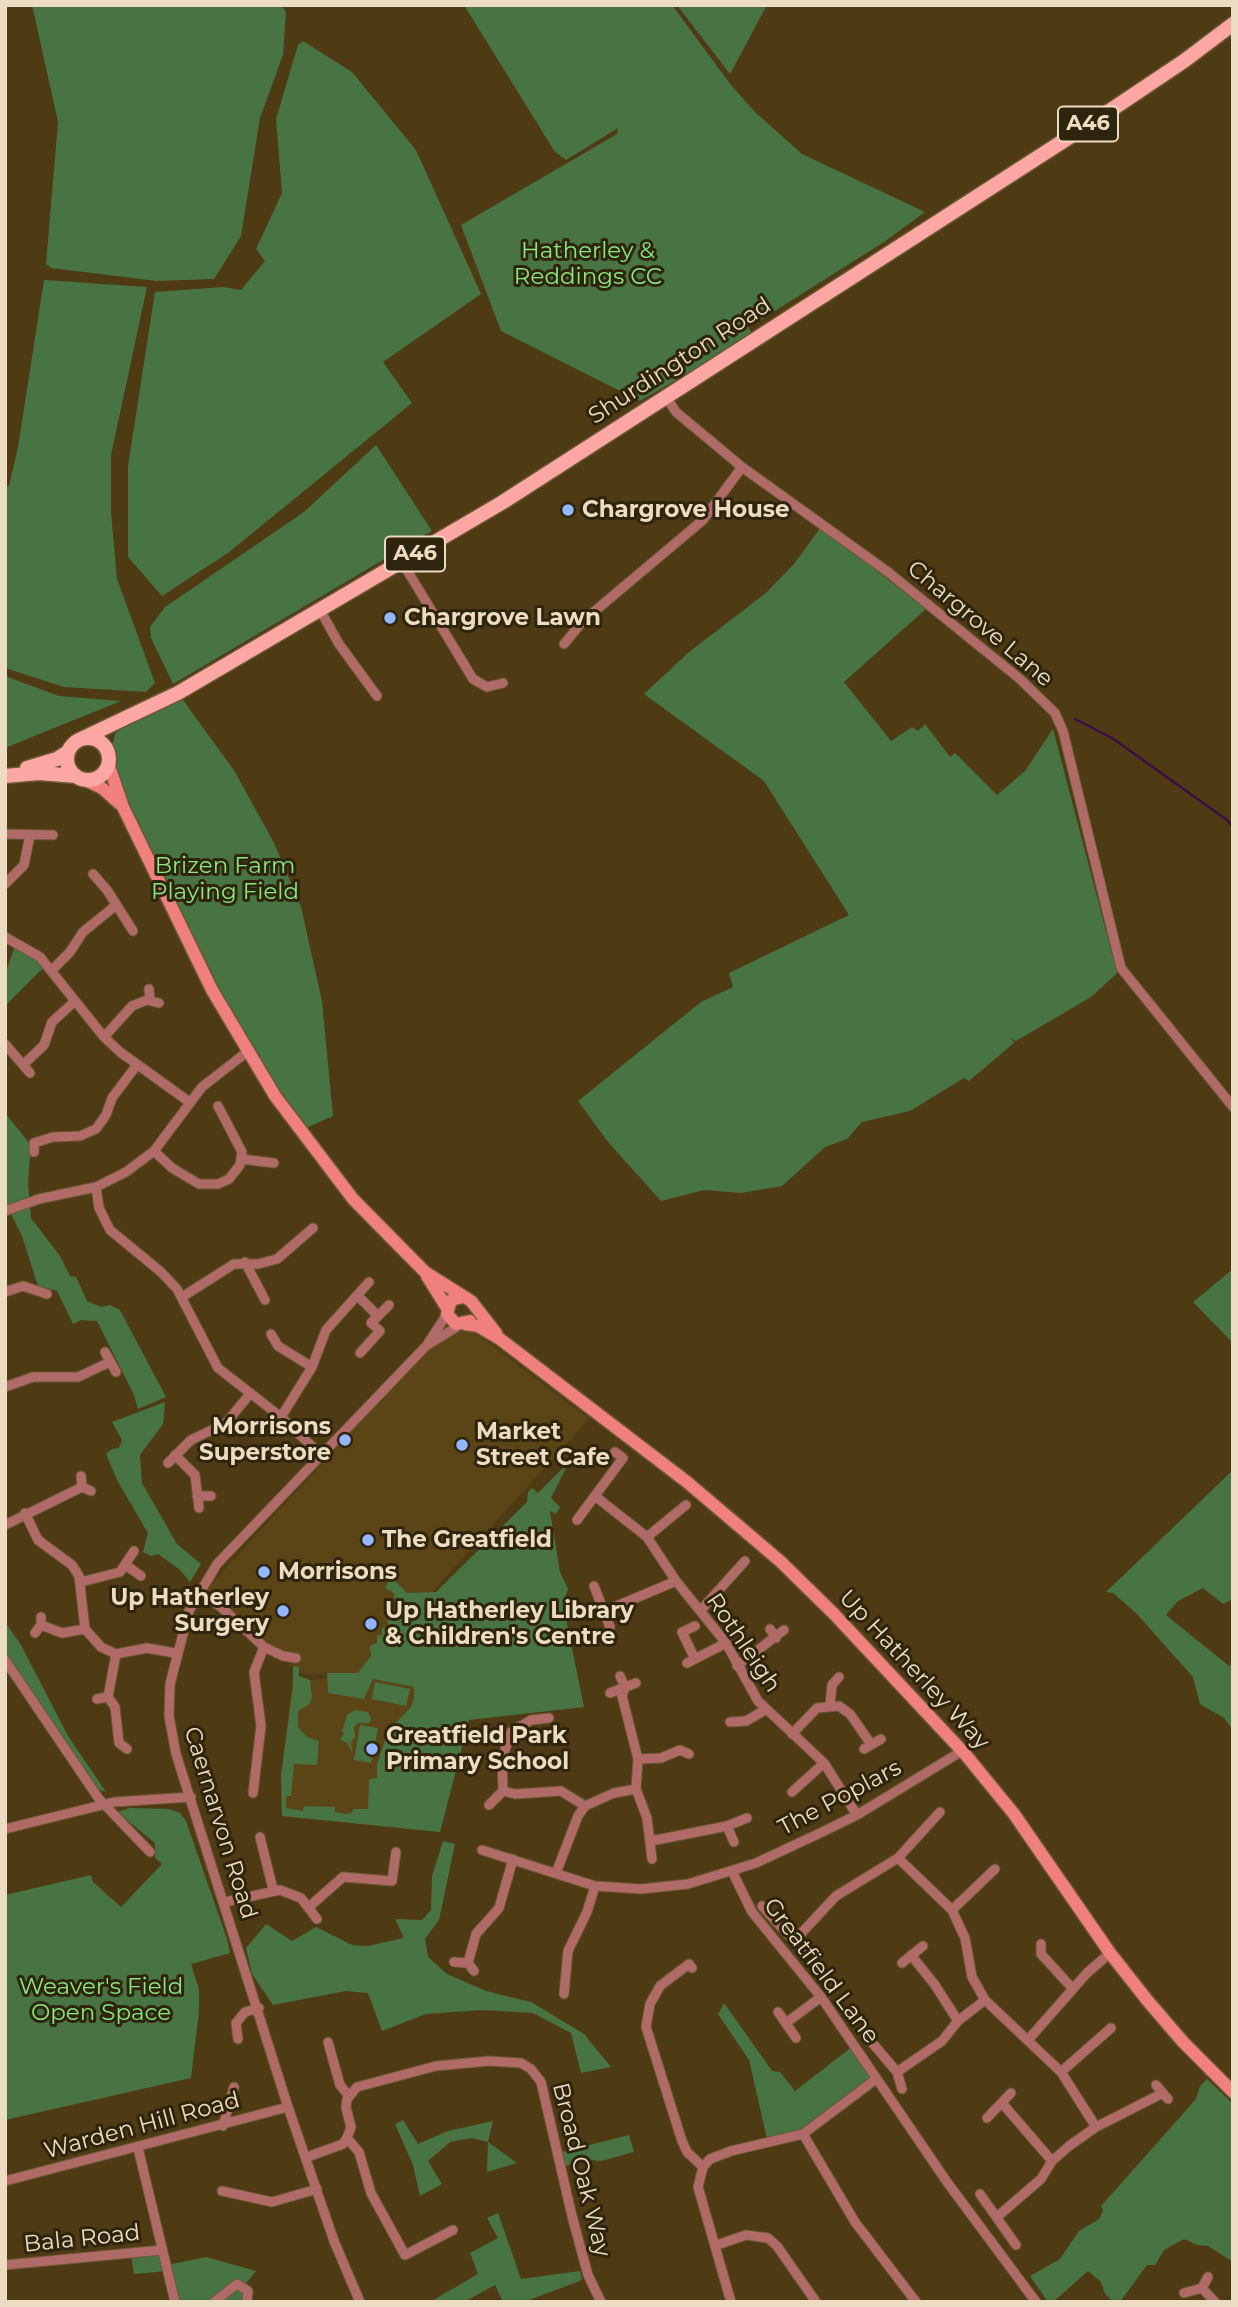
<!DOCTYPE html>
<style>
body{margin:0}
#map{position:relative;width:1238px;height:2307px;overflow:hidden;background:#4f3b13;font-family:Montserrat,sans-serif}
canvas{display:block}
.frame{position:absolute;inset:0;border:7px solid #ecddc2;pointer-events:none}
</style>
<div id="map">
<canvas width="1238" height="2307"></canvas>
<div class="frame"></div>
</div>
<script>
const ctx = document.querySelector('canvas').getContext('2d');
ctx.lineJoin = 'round';
function paint(path, color) {
  ctx.fillStyle = color;
  ctx.fill(path, 'evenodd');
}
function toPath(rows) {
  const path = new Path2D();
  for (const r of rows) {
    if (r.length === 3) {
      path.moveTo(r[0] + r[2], r[1]);
      path.arc(r[0], r[1], r[2], 0, 2 * Math.PI);
      continue;
    }
    path.moveTo(r[0], r[1]);
    for (let i = 2; i < r.length; i += 2) path.lineTo(r[i], r[i + 1]);
  }
  return path;
}
function strokePath(path, color, width, dash) {
  ctx.strokeStyle = color;
  ctx.lineWidth = width;
  ctx.lineCap = dash ? 'butt' : 'round';
  ctx.setLineDash(dash || []);
  ctx.stroke(path);
}
function drawText(font, color, halo, rows, align = 'center') {
  ctx.font = font + ' Montserrat,sans-serif';
  ctx.lineWidth = 6;
  ctx.setLineDash([]);
  ctx.textBaseline = 'middle';
  ctx.strokeStyle = halo;
  ctx.fillStyle = color;
  for (const [text, x, y, turn = 0] of rows) {
    ctx.save();
    ctx.translate(x, y);
    ctx.rotate((+turn || 0) * Math.PI / 180);
    ctx.textAlign = isNaN(turn) ? turn : align;
    if (halo) ctx.strokeText(text, 0, 0);
    ctx.fillText(text, 0, 0);
    ctx.restore();
  }
}
paint(toPath([
 [456,1318,589,1419,357,1675,302,1674,199,1597],
 [338,1677,368,1678,440,1692,440,1832,282,1816,281,1775,292,1682]
]), '#5b4415');
paint(toPath([
 [32,5,281,5,286,12,283,55,260,118,241,236,214,279,157,281,51,268,46,264,58,122],
 [464,5,672,5,731,85,756,113,802,154,925,212,884,242,762,319,750,325,744,320,753,335,640,401,501,331,461,225,617,134,618,128,566,160,555,152],
 [677,5,767,5,730,74],
 [303,41,352,72,416,150,481,294,383,362,412,403,228,553,162,596,128,557,128,466,155,292,223,287,241,290,265,261,256,249,282,193,276,119,298,45],
 [44,280,147,287,111,455,111,512,117,579,155,683,146,692,64,687,8,669,5,664,5,487,9,486,18,447],
 [376,445,432,531,173,684,151,638,150,627,165,607,304,512],
 [821,527,926,609,844,682,891,741,912,727,918,731,925,724,950,757,955,753,997,795,1025,771,1053,729,1117,973,1091,997,1016,1041,1008,1037,1015,1042,969,1081,964,1078,910,1111,862,1122,847,1139,825,1147,782,1186,741,1193,704,1190,661,1201,608,1142,578,1101,701,1002,733,987,729,973,849,915,764,781,644,694,689,652,766,593,794,564],
 [5,676,59,696,121,701,5,748],
 [178,693,235,772,274,843,301,907,322,1001,333,1116,299,1131,247,1052,108,763,115,734,137,714],
 [16,942,47,964,5,1006,5,975],
 [5,1113,31,1145,28,1183,31,1218,60,1256,70,1276,76,1277,87,1301,101,1307,110,1305,120,1310,166,1397,138,1409,134,1395,97,1321,81,1320,73,1324,57,1291,38,1286,22,1236,5,1202],
 [1233,1269,1233,1343,1193,1302],
 [165,1402,163,1424,140,1455,142,1483,177,1544,201,1564,190,1582,179,1569,158,1554,151,1556,143,1552,148,1533,118,1482,106,1454,112,1449,119,1448,122,1440,112,1422],
 [569,1462,551,1498,560,1507,556,1514,550,1511,560,1572,568,1589,563,1604,584,1707,469,1720,440,1832,282,1816,281,1775,293,1687,293,1666,299,1667,299,1676,310,1680,312,1697,310,1704,298,1711,298,1727,307,1737,319,1741,317,1765,294,1764,291,1796,286,1796,286,1808,303,1811,304,1806,335,1807,335,1812,346,1814,352,1813,353,1809,368,1809,369,1779,377,1778,377,1765,388,1731,411,1707,414,1699,414,1687,373,1679,364,1699,328,1693,327,1673,358,1673,371,1656,370,1646,377,1643,377,1635,382,1635,382,1628,388,1628,388,1616,396,1615,394,1593,385,1588,391,1577,407,1593,436,1592,527,1502,528,1492,532,1488,538,1493],
 [1233,1470,1233,1599,1223,1604,1203,1588,1178,1601,1166,1615,1229,1666,1233,1663,1233,1730,1224,1718,1200,1704,1193,1677,1136,1613,1113,1593,1106,1592],
 [5,1622,21,1645,68,1736,106,1792,97,1789,79,1764,5,1654],
 [375,1682,410,1689,406,1706,372,1699],
 [355,1710,368,1712,371,1719,369,1723,358,1723,354,1727,355,1737,351,1742,352,1752,347,1743,340,1740,344,1733,342,1732,347,1715],
 [360,1725,378,1728,371,1763,354,1760],
 [130,1808,169,1809,180,1813,186,1821,227,1939,230,1953,191,1964,199,1989,199,2011,191,2078,5,2120,5,1895,91,1875,93,1882,121,1907,162,1864,155,1858,155,1843,117,1812],
 [443,1841,455,1844,439,1920,425,1939,428,1957,447,1974,486,1991,531,2002,584,2034,611,2067,581,2073,571,2033,533,2013,483,2010,426,2014,382,2031,368,1993,346,1991,273,2005,252,1974,246,1948,266,1924,292,1941,316,1927,352,1945,368,1946,404,1938,395,1919,422,1920,431,1910,432,1876],
 [724,2003,772,2071,780,2072,795,2091,853,2046,876,2079,803,2134,768,2143,749,2060,718,2014],
 [1207,2079,1233,2104,1233,2262,1208,2246,1197,2245,1184,2239,1164,2250,1155,2265,1147,2265,1120,2302,1114,2302,1105,2294,1101,2282,1088,2271,1053,2302,1048,2302,1030,2276,1060,2259,1079,2231,1099,2219,1103,2210,1101,2206,1196,2099,1200,2086],
 [403,2120,418,2144,448,2131,493,2121,488,2142,517,2163,487,2172,488,2142,472,2138,450,2142,428,2161,442,2184,420,2196,413,2165,395,2124],
 [629,2135,634,2152,601,2161,590,2160,561,2167,558,2153],
 [498,2213,521,2279,580,2271,582,2280,524,2302,503,2302,495,2285,464,2302,430,2302,478,2274,470,2253,498,2238,487,2218],
 [162,2250,167,2265,206,2257,256,2271,244,2286,247,2302,175,2302,167,2271,134,2274,131,2255]
]), '#477442');
strokePath(toPath([
 [1075,719,1112,738,1227,820,1233,827]
]), '#3f0b47', 2.5);
const street = toPath([
 [666,397,676,412,742,467,888,572,1020,679,1055,713,1063,731,1121,968,1233,1107],
 [402,562,473,679,487,687,503,683],
 [320,610,339,644,377,696],
 [564,644,583,621,703,520,742,467],
 [5,834,53,835],
 [93,874,107,890,133,931],
 [5,884,24,865,30,835],
 [5,937,40,957,104,1037,120,1052,188,1101],
 [52,970,70,952,83,932,115,906],
 [149,989,150,1000],
 [104,1037,132,1006,147,1000,159,1003],
 [5,1044,30,1073],
 [23,1065,44,1045,52,1022,75,1001],
 [154,1151,172,1168,199,1184,218,1184,229,1179,240,1165,242,1152,218,1106],
 [34,1152,34,1143,53,1137,80,1136,96,1129,106,1115,112,1098,136,1066],
 [241,1159,274,1163],
 [96,1187,99,1208,110,1230,161,1272,177,1289,218,1368,281,1417,321,1455],
 [5,1211,39,1199,96,1187,126,1172,154,1151,202,1087,247,1052],
 [245,1262,265,1300],
 [5,1292,23,1286,47,1294],
 [357,1295,378,1316],
 [182,1297,234,1264,258,1264,277,1259,313,1228],
 [271,1334,278,1346,312,1367],
 [429,1344,460,1325],
 [105,1352,116,1372],
 [360,1353,380,1331,371,1323,389,1305],
 [5,1387,33,1377,78,1377,110,1362],
 [281,1417,312,1367,326,1330,369,1282],
 [175,1455,195,1475,199,1508],
 [168,1463,191,1440,226,1423,249,1395],
 [81,1476,82,1487,91,1491],
 [197,1496,211,1496],
 [595,1496,647,1537,676,1581,726,1643,758,1701,824,1763,857,1815],
 [25,1513,38,1540,72,1565,79,1576,85,1629,101,1647,116,1654,147,1648,175,1653],
 [577,1520,623,1458,615,1452],
 [5,1525,82,1487],
 [647,1537,686,1505],
 [127,1566,141,1576],
 [81,1582,120,1572,134,1551],
 [594,1586,610,1627],
 [199,1592,221,1607,264,1647,283,1656,296,1658],
 [605,1611,676,1581],
 [700,1611,745,1561],
 [41,1625,62,1633,85,1629],
 [770,1629,776,1638],
 [35,1633,41,1625,41,1617],
 [116,1654,108,1697,115,1707,119,1743,127,1749],
 [695,1659,682,1632,695,1626],
 [5,1660,99,1799,150,1852],
 [687,1663,726,1643],
 [737,1666,784,1630],
 [620,1676,625,1687,622,1696,638,1759,636,1789,647,1818,652,1859],
 [610,1693,636,1683],
 [97,1699,108,1697],
 [830,1705,832,1685,839,1677],
 [730,1722,746,1721,765,1710],
 [792,1734,817,1708,839,1706,850,1714,871,1744],
 [864,1749,881,1739],
 [638,1759,661,1758,680,1750,689,1754],
 [503,1791,515,1794,561,1791,585,1806],
 [792,1792,824,1763],
 [253,1793,261,1726,254,1672,264,1647],
 [489,1805,503,1791,502,1759,511,1732,531,1720,549,1718],
 [727,1826,734,1842],
 [5,1829,114,1802,191,1797],
 [260,1837,273,1889],
 [651,1841,727,1826,747,1818],
 [482,1850,595,1886,641,1889,688,1884,756,1863,818,1834,857,1815,962,1751],
 [898,1858,952,1910,965,1938,972,1977,985,2000,1061,2072,1096,2127],
 [732,1871,752,1912,821,1997,947,2182,1036,2302],
 [556,1873,578,1816,585,1806,614,1793,636,1789],
 [225,1902,280,1890,301,1898,317,1919],
 [310,1906,343,1877,392,1881,396,1852],
 [762,1906,822,1972],
 [952,1910,995,1869],
 [795,1940,836,1896,898,1858,940,1812],
 [1041,1944,1041,1954,1073,1989],
 [911,1955,935,1985,958,2021],
 [454,1962,468,1963],
 [902,1963,923,1946],
 [692,1968,689,1964,660,1986,650,2004,646,2027,682,2141,687,2152,703,2167],
 [474,1971,468,1963,476,1934,499,1908,513,1859],
 [564,1994,568,1951,587,1912,595,1886],
 [778,2012,796,2038],
 [786,2023,821,1997],
 [863,2032,897,2072,902,2089],
 [238,2039,236,2023,245,2012,259,2008],
 [1028,2040,1087,1973,1110,1953],
 [328,2042,340,2085,349,2096],
 [897,2072,942,2041,958,2021,985,2000],
 [1061,2072,1111,2028],
 [1156,2085,1168,2099],
 [1002,2103,1052,2161],
 [987,2118,1011,2093],
 [223,2126,234,2087],
 [803,2134,855,2222,916,2302],
 [138,2148,175,2302],
 [307,2157,343,2144,347,2138],
 [5,2181,288,2107],
 [222,2191,272,2202,317,2189],
 [980,2194,1016,2245],
 [998,2216,1041,2179,1052,2161,1069,2146,1096,2127,1163,2093],
 [453,2230,405,2255,371,2193,359,2152,347,2138,351,2127,346,2108,347,2099,357,2087,436,2066,489,2061,521,2063,531,2069,541,2082,572,2216,588,2275,601,2302],
 [717,2245,746,2235,768,2238,777,2246,816,2302],
 [5,2265,162,2250],
 [1202,2288,1215,2302],
 [1184,2293,1202,2288,1208,2277],
 [214,2302,237,2284,248,2291,247,2302],
 [360,2302,334,2241,288,2107,176,1754,169,1716,170,1684,189,1611,217,1564,427,1345,447,1314],
 [731,2302,698,2187,703,2167,710,2159,731,2151,803,2134,876,2079]
]);
const secondary = toPath([
 [108,763,123,807,212,990,275,1096,353,1199,425,1272,471,1301,496,1333],
 [83,779,102,788,120,804],
 [427,1276,447,1308],
 [463,1297,451,1300,447,1314,456,1324,470,1321],
 [465,1324,478,1326,500,1339,687,1482,780,1561,834,1614,965,1754,1014,1814,1110,1953,1147,2000,1183,2042,1233,2092]
]);
const primary = toPath([
 [88,759,21],
 [79,740,178,693,503,502,1099,118,1184,61,1233,24],
 [27,768,57,759,68,752],
 [5,776,39,773,76,776]
]);
strokePath(street, '#6b5832', 11);
strokePath(secondary, '#6b5832', 15);
strokePath(primary, '#6b5832', 17);
strokePath(street, '#b06b68', 9);
strokePath(secondary, '#ef807e', 12);
strokePath(primary, '#fda7a4', 14);
for (const [x, y, r, color] of [
 [568,510,7,"#92b7fd"],
 [390,618,7,"#92b7fd"],
 [345,1440,7,"#92b7fd"],
 [462,1445,7,"#92b7fd"],
 [368,1540,7,"#92b7fd"],
 [264,1572,7,"#92b7fd"],
 [283,1611,7,"#92b7fd"],
 [371,1624,7,"#92b7fd"],
 [372,1749,7,"#92b7fd"]
]) {
  const dot = new Path2D();
  dot.arc(x, y, r, 0, 2 * Math.PI);
  ctx.fillStyle = color;
  ctx.fill(dot);
  strokePath(dot, '#2f240e', 2.5);
}
for (const [x, y, w] of [
 [1088,124,60],
 [415,554,60]
]) {
  const box = new Path2D();
  box.roundRect(x - w / 2, y - 17.5, w, 35, 5);
  ctx.fillStyle = '#2f240e';
  ctx.fill(box);
  strokePath(box, '#ecddc2', 2);
}
drawText('bold 21px', '#ecddc2', null, [
 ["A46",1088,124],
 ["A46",415,554]
]);
drawText('23px', '#87e87e', '#2f240e', [
 ["Hatherley &",588,251],
 ["Reddings CC",588,277],
 ["Brizen Farm",225,866],
 ["Playing Field",225,892],
 ["Weaver's Field",101,1987],
 ["Open Space",101,2013]
]);
drawText('23px', '#ecddc2', '#2f240e', [
 ["Shurdington Road",680,361,-33],
 ["Chargrove Lane",980,624,40],
 ["Rothleigh",743,1643,56],
 ["Up Hatherley Way",914,1670,47],
 ["The Poplars",840,1798,-28],
 ["Caernarvon Road",220,1823,73],
 ["Greatfield Lane",821,1971,53],
 ["Warden Hill Road",142,2126,-15],
 ["Broad Oak Way",581,2170,76],
 ["Bala Road",82,2239,-6]
]);
drawText('bold 23px', '#ecddc2', '#2f240e', [
 ["Chargrove House",582,510],
 ["Chargrove Lawn",404,618],
 ["Morrisons",331,1427,"right"],
 ["Superstore",331,1453,"right"],
 ["Market",476,1432],
 ["Street Cafe",476,1458],
 ["The Greatfield",382,1540],
 ["Morrisons",278,1572],
 ["Up Hatherley",269,1598,"right"],
 ["Surgery",269,1624,"right"],
 ["Up Hatherley Library",385,1611],
 ["& Children's Centre",385,1637],
 ["Greatfield Park",386,1736],
 ["Primary School",386,1762]
], 'left');
</script>
